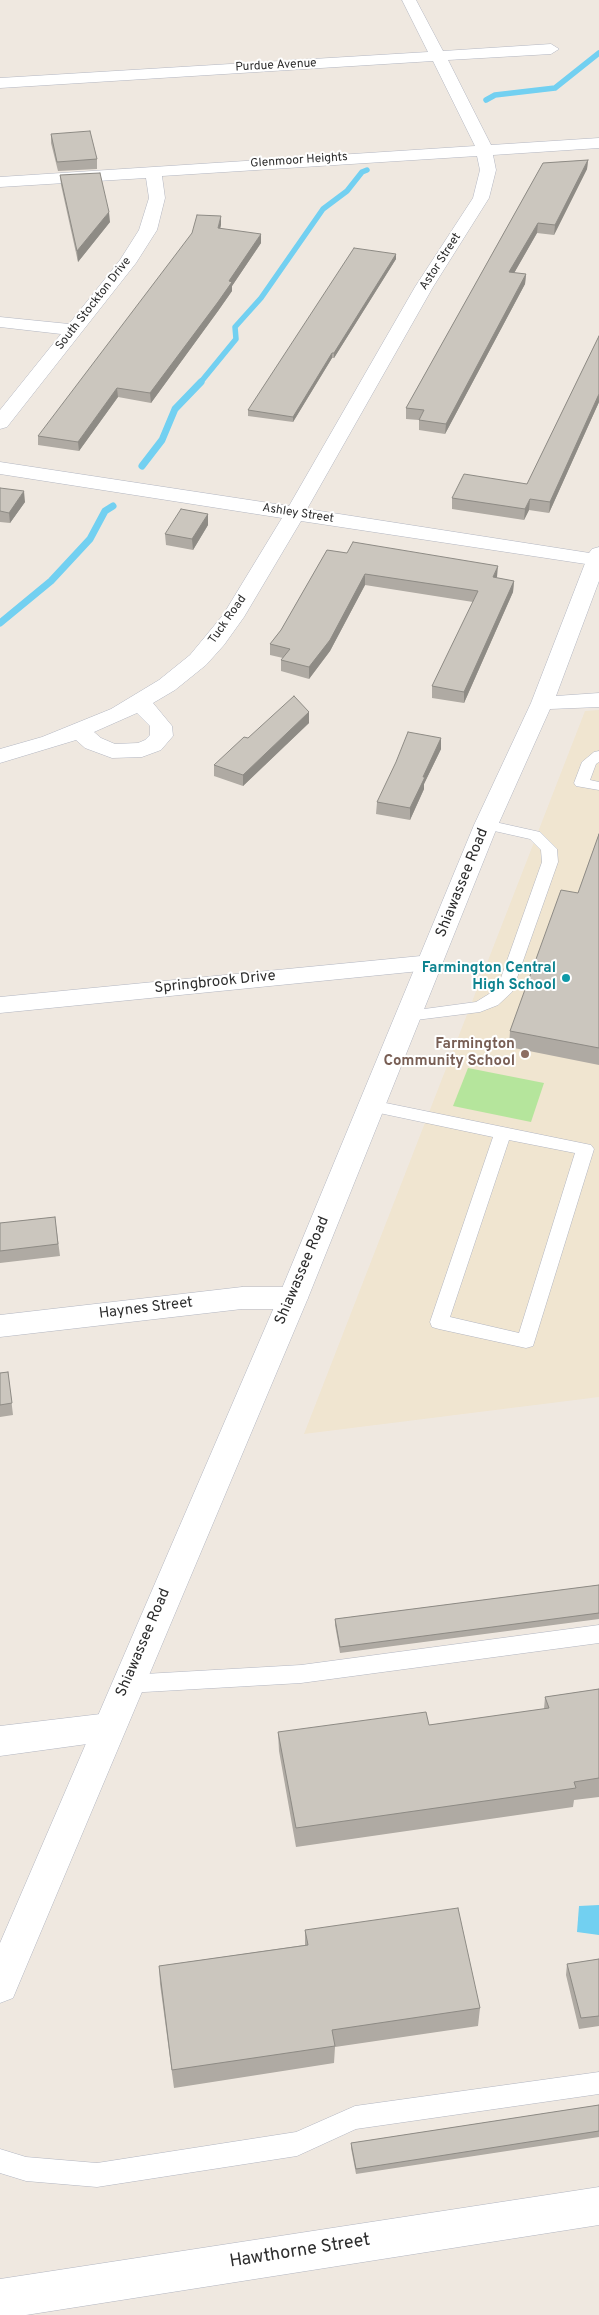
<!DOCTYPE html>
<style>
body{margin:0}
canvas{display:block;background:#efe8e0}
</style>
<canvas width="599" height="2315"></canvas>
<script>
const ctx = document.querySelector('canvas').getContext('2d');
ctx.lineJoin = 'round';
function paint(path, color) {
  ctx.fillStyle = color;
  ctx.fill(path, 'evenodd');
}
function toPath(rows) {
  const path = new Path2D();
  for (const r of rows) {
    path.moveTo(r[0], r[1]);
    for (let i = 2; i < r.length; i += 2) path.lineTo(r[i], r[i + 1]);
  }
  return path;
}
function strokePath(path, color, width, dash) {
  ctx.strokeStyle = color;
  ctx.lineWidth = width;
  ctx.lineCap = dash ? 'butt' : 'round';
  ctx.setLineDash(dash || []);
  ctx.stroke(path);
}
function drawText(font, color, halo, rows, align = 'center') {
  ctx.font = font + ' Overpass,sans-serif';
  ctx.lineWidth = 4;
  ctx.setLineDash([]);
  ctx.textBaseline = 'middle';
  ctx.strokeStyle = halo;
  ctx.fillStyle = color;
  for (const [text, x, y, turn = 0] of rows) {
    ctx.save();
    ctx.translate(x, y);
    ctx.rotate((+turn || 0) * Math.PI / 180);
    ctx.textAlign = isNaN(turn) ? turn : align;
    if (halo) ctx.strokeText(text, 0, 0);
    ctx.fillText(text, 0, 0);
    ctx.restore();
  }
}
paint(toPath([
 [599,710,599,1397,304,1434,585,711]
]), '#f0e5d0');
paint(toPath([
 [468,1068,544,1083,531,1122,453,1106]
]), '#b5e59c');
paint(toPath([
 [599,1905,599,1935,577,1932,579,1906]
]), '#72d0f1');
strokePath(toPath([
 [486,100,495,95,555,88,599,53],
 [200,383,236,339,235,327,261,298,323,209,347,191,362,172,367,170]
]), '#72d0f1', 5.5);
strokePath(toPath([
 [142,466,162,440,175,409,201,382],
 [0,623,51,581,90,539,105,511,113,506]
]), '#72d0f1', 7);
const lane = toPath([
 [599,751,599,762,596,764,590,780,599,782,599,790,576,786,574,783,582,762,594,752,599,751],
 [486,820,540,832,557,849,558,862,512,992,498,1005,480,1012,408,1021,402,1020,400,1016,402,1012,476,1002,497,989,542,862,541,850,530,839,481,828,478,825,486,820],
 [371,1100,591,1145,594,1149,533,1346,526,1348,439,1329,432,1327,430,1322,493,1137,365,1110,362,1106,365,1102,371,1100],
 [509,1140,575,1153,519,1333,450,1317,509,1140],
 [599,1625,599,1643,301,1683,127,1693,120,1690,116,1684,120,1678,127,1675,301,1665,599,1625],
 [599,2072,599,2094,356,2129,297,2156,97,2187,26,2181,0,2173,0,2149,26,2157,97,2163,296,2132,355,2106,599,2072]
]);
const street = toPath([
 [402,0,416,0,443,51,551,44,559,49,551,54,448,60,491,145,599,138,599,148,493,155,496,170,489,198,433,287,307,509,596,554,599,554,599,566,301,521,244,617,224,645,206,665,175,690,153,703,172,726,173,736,161,750,142,757,112,758,85,748,76,740,0,763,0,749,42,737,111,709,159,680,190,655,223,615,282,518,0,474,0,462,289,506,415,287,473,198,480,170,477,156,162,176,165,198,157,230,136,263,7,427,0,429,0,410,61,334,0,327,0,317,69,324,120,260,139,230,149,198,146,178,0,187,0,177,475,146,433,61,0,88,0,78,428,52,402,0],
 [137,713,150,726,150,735,145,740,138,743,115,744,101,738,94,732,137,713],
 [431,955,440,957,444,963,440,969,0,1013,0,997,431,955],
 [242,1287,293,1287,303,1290,308,1298,303,1306,293,1309,242,1309,0,1337,0,1315,242,1287],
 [109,1713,121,1717,126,1727,121,1737,109,1741,0,1756,0,1726,109,1713],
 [599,2187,599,2225,26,2315,0,2315,0,2279,599,2187]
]);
const secondary = toPath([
 [599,547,599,581,556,696,599,693,599,707,550,709,498,825,308,1298,18,1986,13,1998,0,2003,0,1943,278,1298,474,825,531,703,589,553,592,549,599,547]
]);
strokePath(lane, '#b3b6c1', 1);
strokePath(street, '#b3b6c1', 1);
strokePath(secondary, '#b3b6c1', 1);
paint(lane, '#fff');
paint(street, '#fff');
paint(secondary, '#fff');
paint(toPath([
 [51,134,97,159,97,169,58,171,51,143],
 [588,160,587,169,554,235,537,233,514,273,526,274,525,284,445,434,419,430,419,420,406,419,406,408,543,163],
 [60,175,110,222,78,262,61,185],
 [221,225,220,228,261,243,232,286,232,291,218,311,151,403,118,397,79,451,38,445,38,436],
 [396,254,396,259,334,358,332,358,293,422,248,416,248,410],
 [599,336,599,402,549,513,529,510,524,520,452,509,452,498,527,484],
 [0,488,25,502,10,523,0,522],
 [208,514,208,525,193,550,166,545,165,534],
 [327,550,514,581,513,592,464,703,432,698,432,686,473,602,365,585,330,651,309,679,281,671,281,660,283,658,270,655,270,644,281,630],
 [309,712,309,723,243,786,214,776,214,765,248,738],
 [441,738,441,749,424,784,424,789,410,820,376,814,377,802],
 [599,834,599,1065,509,1047,510,1031,578,893],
 [55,1217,60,1256,0,1263,0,1223],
 [8,1372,13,1415,0,1417,0,1373],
 [599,1585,599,1619,340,1653,335,1625,335,1619],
 [599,1689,599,1797,574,1800,573,1807,296,1847,279,1751,278,1732,429,1725,544,1709,545,1697],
 [305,1930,480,2008,478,2026,335,2047,334,2063,174,2088,160,1984,159,1966,305,1945],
 [599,1959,599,2026,579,2029,566,1975,567,1964],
 [599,2105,599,2137,356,2174,351,2148,351,2143]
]), '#afaaa3');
paint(toPath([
 [588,160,587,169,554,235,555,225],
 [109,212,110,222,78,262,77,251],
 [221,216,221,225,218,237,218,228],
 [538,223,537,233,509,282,509,272],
 [261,234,261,243,232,286,232,291,218,311,151,403,150,393],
 [396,254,396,259,334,358,334,353],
 [526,274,525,284,445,434,446,424],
 [332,353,332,358,293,422,293,417],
 [117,388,118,397,79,451,78,442],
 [599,394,599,402,549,513,550,502],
 [24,491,25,502,10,523,9,513],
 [530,499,529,510,524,520,525,509],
 [208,514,208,525,193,550,192,539],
 [498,566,497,577,492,588,493,577],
 [365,574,365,585,330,651,309,679,309,667],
 [514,581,513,592,464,703,464,692],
 [309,712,309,723,243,786,243,775],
 [441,738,441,749,424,784,424,789,410,820,410,808,423,777]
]), '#8e8b85');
const building = toPath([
 [90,131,97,159,57,162,51,134,90,131],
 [588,160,555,225,538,223,509,272,526,274,446,424,419,420,424,410,406,408,543,163,588,160],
 [100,173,109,212,77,251,60,175,100,173],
 [197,215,221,216,218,228,261,234,229,281,232,282,218,302,150,393,117,388,78,442,38,436,192,233,197,215],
 [354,248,396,254,334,353,332,353,293,417,248,410,354,248],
 [599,336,599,394,550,502,530,499,525,509,452,498,464,474,527,484,599,336],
 [0,488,24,491,9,513,0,511,0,488],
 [181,509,208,514,192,539,165,534,181,509],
 [353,542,498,566,493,577,514,581,464,692,432,686,478,591,365,574,330,640,309,667,281,660,290,649,270,644,281,630,327,550,347,553,353,542],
 [294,696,309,712,243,775,214,765,244,737,248,738,294,696],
 [408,732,441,738,423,777,425,777,410,808,377,802,396,762,408,732],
 [599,834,599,1048,510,1031,561,890,578,893,599,834],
 [55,1217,58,1244,0,1251,0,1223,55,1217],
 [8,1372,12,1403,0,1405,0,1373,8,1372],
 [599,1585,599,1613,340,1647,335,1619,599,1585],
 [599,1689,599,1778,574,1782,576,1788,296,1828,278,1732,426,1712,429,1725,549,1708,545,1697,599,1689],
 [458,1908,480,2008,332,2030,335,2046,172,2070,159,1966,308,1945,305,1930,458,1908],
 [599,1959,599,2016,581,2018,567,1964,599,1959],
 [599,2105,599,2131,356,2169,351,2143,599,2105]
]);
paint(building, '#cbc6be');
strokePath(building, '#8e8b85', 1);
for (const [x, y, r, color] of [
 [566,978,5,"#0f9aa8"],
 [525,1054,5,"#8d6e63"]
]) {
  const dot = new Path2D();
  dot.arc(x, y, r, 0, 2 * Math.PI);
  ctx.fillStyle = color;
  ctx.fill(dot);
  strokePath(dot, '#fff', 2);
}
drawText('12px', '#2d2d2d', '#fff', [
 ["Purdue Avenue",276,66,-3],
 ["Glenmoor Heights",299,161,-4],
 ["Astor Street",441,262,-57],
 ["South Stockton Drive",94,304,-52],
 ["Ashley Street",298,514,9],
 ["Tuck Road",228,620,-55]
]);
drawText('15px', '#2d2d2d', '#fff', [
 ["Shiawassee Road",463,883,-68],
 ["Springbrook Drive",215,983,-6],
 ["Shiawassee Road",303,1271,-67],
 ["Haynes Street",146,1309,-7],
 ["Shiawassee Road",144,1643,-67]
]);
drawText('bold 15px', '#0d838f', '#fff', [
 ["Farmington Central",556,969],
 ["High School",556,986]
], 'right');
drawText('bold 15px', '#785e54', '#fff', [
 ["Farmington",515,1045],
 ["Community School",515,1062]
], 'right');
drawText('18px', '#2d2d2d', '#fff', [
 ["Hawthorne Street",300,2252,-9]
]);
</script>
